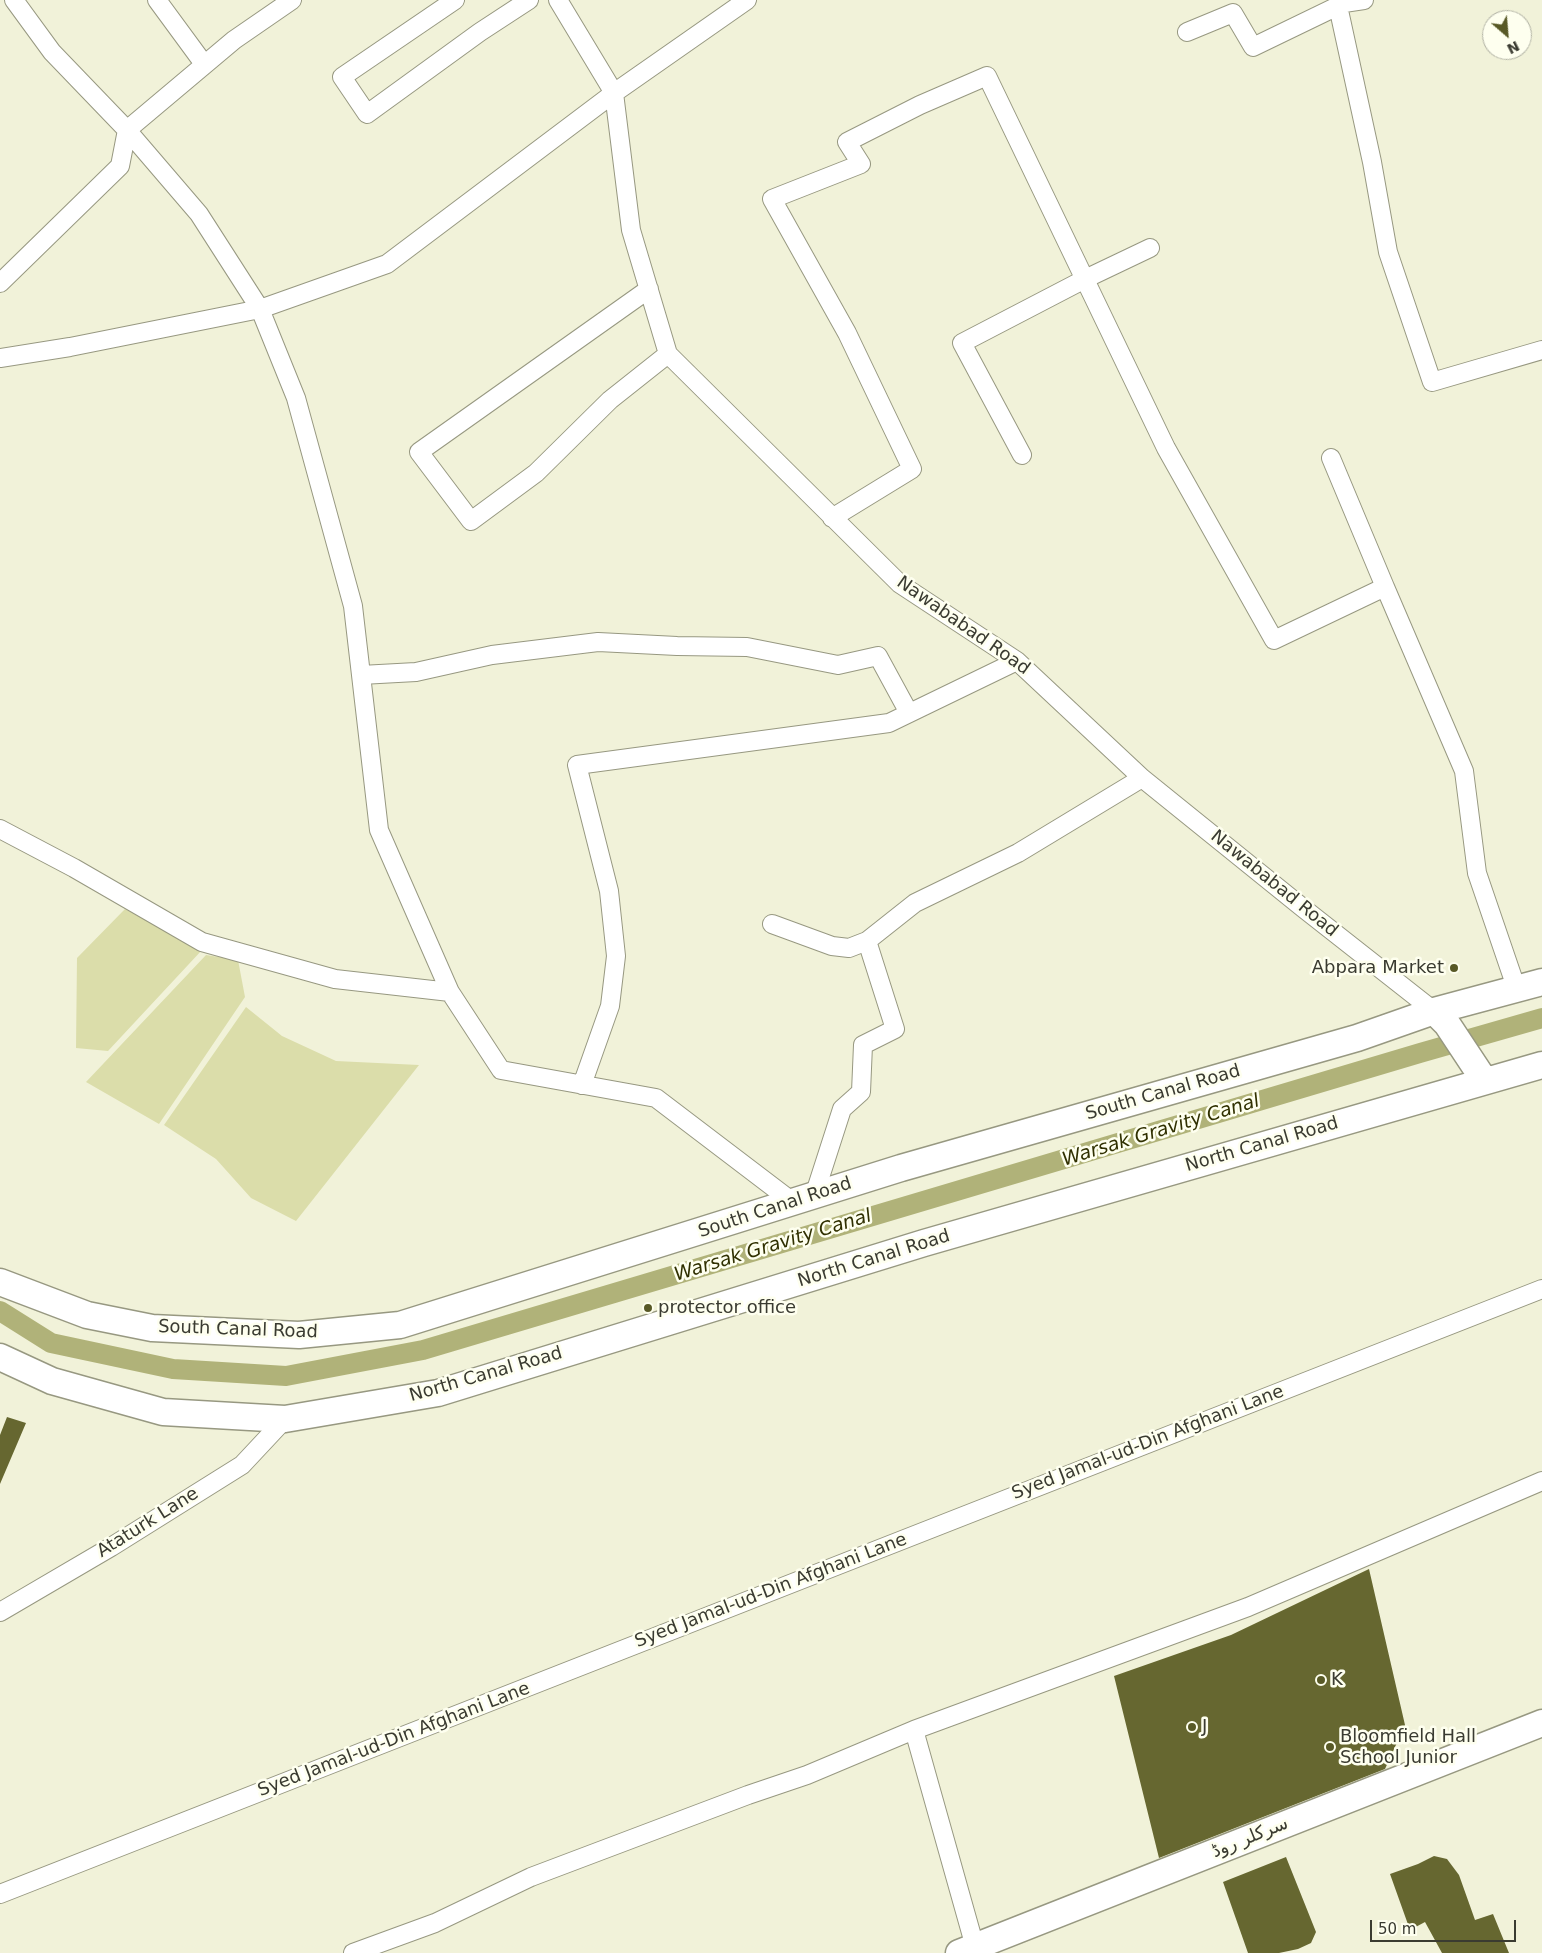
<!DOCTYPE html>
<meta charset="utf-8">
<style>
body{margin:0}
#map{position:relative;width:1542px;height:1953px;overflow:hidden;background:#f1f2d9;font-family:"DejaVu Sans",sans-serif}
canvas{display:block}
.north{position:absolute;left:1482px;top:10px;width:50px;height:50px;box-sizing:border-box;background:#feffef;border:1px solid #b0b1a3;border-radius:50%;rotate:153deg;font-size:14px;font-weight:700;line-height:20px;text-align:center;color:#3a3b31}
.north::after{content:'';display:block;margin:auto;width:18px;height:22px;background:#585926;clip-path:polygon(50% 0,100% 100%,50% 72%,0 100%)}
.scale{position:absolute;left:1370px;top:1920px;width:146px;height:22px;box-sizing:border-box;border:2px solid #3a3b31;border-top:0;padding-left:6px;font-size:15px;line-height:18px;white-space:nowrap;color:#3a3b31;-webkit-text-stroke:4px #feffef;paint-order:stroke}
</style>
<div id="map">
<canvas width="1542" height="1953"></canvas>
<div class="north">N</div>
<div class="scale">50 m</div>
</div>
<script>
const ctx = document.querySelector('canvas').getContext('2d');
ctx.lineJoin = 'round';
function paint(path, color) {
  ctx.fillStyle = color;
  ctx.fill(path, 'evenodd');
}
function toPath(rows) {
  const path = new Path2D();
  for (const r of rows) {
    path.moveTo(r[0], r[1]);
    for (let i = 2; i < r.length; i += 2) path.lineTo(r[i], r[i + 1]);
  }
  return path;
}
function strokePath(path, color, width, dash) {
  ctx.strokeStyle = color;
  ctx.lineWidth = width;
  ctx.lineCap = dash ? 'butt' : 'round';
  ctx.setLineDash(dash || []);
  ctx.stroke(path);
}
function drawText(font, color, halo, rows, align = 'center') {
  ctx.font = font + ' "DejaVu Sans",Cairo,sans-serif';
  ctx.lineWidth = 5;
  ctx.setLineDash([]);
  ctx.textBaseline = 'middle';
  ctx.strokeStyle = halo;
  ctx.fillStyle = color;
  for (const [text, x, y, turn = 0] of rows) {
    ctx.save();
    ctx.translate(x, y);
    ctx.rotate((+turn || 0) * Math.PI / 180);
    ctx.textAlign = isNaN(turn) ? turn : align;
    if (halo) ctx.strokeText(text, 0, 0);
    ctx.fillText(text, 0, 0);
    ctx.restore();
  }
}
paint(toPath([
 [125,909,202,950,108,1051,76,1048,77,958],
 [206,955,238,960,245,997,159,1124,86,1082],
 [246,1007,282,1036,336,1061,419,1065,296,1221,251,1198,216,1159,164,1125]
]), '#dbddaa');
strokePath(toPath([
 [0,1311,51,1343,173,1369,286,1376,423,1350,1420,1053,1542,1018]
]), '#b0b279', 20);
paint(toPath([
 [7,1417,26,1423,0,1484,0,1435],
 [1369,1569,1405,1725,1385,1769,1159,1858,1114,1676,1231,1635],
 [1434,1856,1447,1859,1459,1875,1475,1920,1493,1914,1509,1953,1442,1953,1425,1922,1410,1930,1390,1874,1418,1864],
 [1286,1857,1316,1932,1311,1943,1298,1949,1279,1953,1248,1953,1223,1882]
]), '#666730');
const street = toPath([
 [157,0,204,64],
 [455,0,342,77,367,114,480,32,529,0],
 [558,0,614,93,631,230,668,354,900,584,1017,661,1142,778,1303,908,1434,1011],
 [1338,6,1372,162,1388,252,1432,382,1542,350],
 [1187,32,1233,13,1253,47,1344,3,1364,0],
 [0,283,120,166,127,130,234,40,292,0],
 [649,289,419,452,471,521,536,473,610,400,668,354],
 [0,358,70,347,260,309,199,214,127,130,52,52,14,0],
 [1022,455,962,343,1085,279,1150,248],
 [1331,458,1385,587],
 [832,518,912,469,847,333,772,199,861,164,847,142,920,105,987,76,1166,448,1274,640,1385,587,1464,771,1477,873,1517,990],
 [361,675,416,672,492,655,598,642,677,646,747,647,838,665,878,656,909,713],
 [0,829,74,868,202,942,335,979,450,992,379,830,353,606,296,398,260,309,387,264,614,93,747,0],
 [772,924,832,946,849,948,867,941],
 [450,992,501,1070,656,1098,794,1203],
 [582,1085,610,1006,616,956,609,891,577,765,889,723,1017,661],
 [814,1196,842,1109,861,1092,863,1045,895,1029,867,941,915,903,1018,853,1142,778],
 [0,1612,111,1547,242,1465,285,1419],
 [914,1730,975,1947],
 [0,1894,1542,1289],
 [353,1953,435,1923,531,1877,748,1795,807,1775,914,1730,1248,1607,1542,1481]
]);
const secondary = toPath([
 [1434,1011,1447,1024,1484,1080],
 [0,1282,87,1315,152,1328,299,1335,400,1325,901,1168,1357,1038,1434,1011,1542,982],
 [0,1357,52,1381,163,1412,285,1419,438,1393,924,1243,1542,1065],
 [959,1953,1542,1723]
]);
strokePath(street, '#979881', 20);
strokePath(secondary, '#979881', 29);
strokePath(street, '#fff', 18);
strokePath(secondary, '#fff', 26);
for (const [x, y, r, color] of [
 [1454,968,5,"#585926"],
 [648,1308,5,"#585926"],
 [1321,1680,5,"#585926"],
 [1192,1727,5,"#585926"],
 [1330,1747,5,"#585926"]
]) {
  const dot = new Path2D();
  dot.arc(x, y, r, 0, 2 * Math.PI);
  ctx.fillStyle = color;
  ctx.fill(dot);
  strokePath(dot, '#feffef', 2);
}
drawText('18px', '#3a3b31', '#feffef', [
 ["Nawababad Road",963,626,35],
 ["Nawababad Road",1274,884,39],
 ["South Canal Road",1163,1093,-16],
 ["North Canal Road",1262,1145,-16],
 ["South Canal Road",775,1208,-18],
 ["North Canal Road",874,1259,-17],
 ["South Canal Road",238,1330,2],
 ["North Canal Road",486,1375,-16],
 ["Syed Jamal-ud-Din Afghani Lane",1148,1443,-21],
 ["Ataturk Lane",148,1523,-32],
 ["Syed Jamal-ud-Din Afghani Lane",771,1591,-21],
 ["Syed Jamal-ud-Din Afghani Lane",394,1740,-21],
 ["سرکلر روڈ",1250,1838,-22]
]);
drawText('18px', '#3a3b31', '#feffef', [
 ["Abpara Market",1444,968,"right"],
 ["protector office",658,1308],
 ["K",1331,1680],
 ["J",1202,1727],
 ["Bloomfield Hall",1340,1737],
 ["School Junior",1340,1758]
], 'left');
drawText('italic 19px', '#303001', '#feffef', [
 ["Warsak Gravity Canal",1161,1131,-17],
 ["Warsak Gravity Canal",773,1246,-17]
]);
</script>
